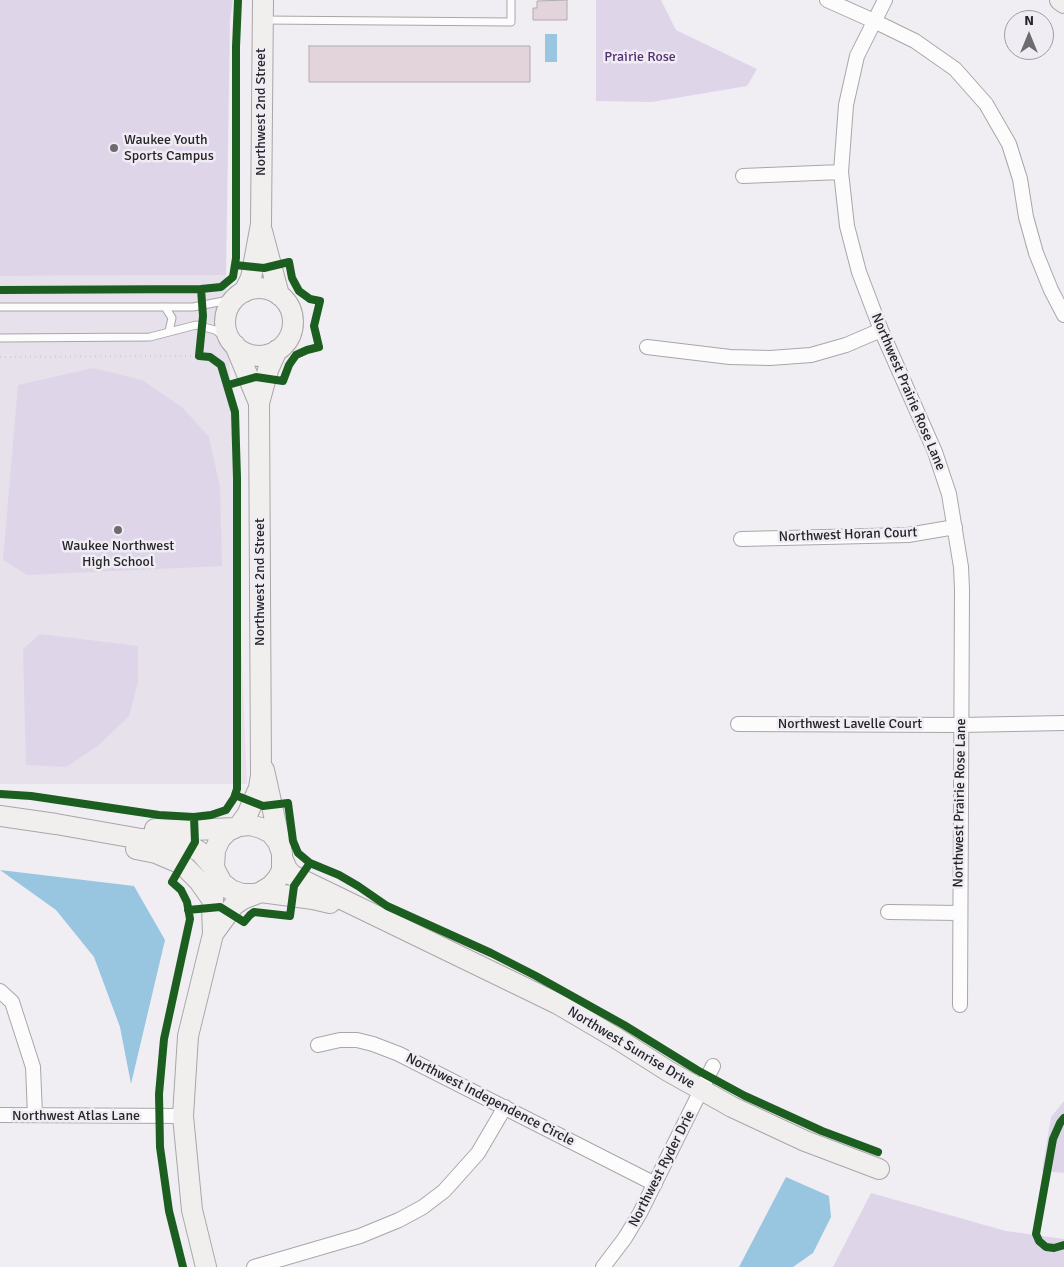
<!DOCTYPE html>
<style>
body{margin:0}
#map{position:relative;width:1064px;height:1267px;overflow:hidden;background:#f0eef2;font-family:Signika,sans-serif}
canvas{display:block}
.north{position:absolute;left:1004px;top:10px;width:50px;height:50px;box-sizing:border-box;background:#f0ecf4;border:1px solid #9f9ca2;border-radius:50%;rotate:0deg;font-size:14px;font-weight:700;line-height:20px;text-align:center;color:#262527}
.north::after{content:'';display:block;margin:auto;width:18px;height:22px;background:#6d6b6e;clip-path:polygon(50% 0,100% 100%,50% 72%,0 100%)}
</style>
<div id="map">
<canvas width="1064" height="1267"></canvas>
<div class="north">N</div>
</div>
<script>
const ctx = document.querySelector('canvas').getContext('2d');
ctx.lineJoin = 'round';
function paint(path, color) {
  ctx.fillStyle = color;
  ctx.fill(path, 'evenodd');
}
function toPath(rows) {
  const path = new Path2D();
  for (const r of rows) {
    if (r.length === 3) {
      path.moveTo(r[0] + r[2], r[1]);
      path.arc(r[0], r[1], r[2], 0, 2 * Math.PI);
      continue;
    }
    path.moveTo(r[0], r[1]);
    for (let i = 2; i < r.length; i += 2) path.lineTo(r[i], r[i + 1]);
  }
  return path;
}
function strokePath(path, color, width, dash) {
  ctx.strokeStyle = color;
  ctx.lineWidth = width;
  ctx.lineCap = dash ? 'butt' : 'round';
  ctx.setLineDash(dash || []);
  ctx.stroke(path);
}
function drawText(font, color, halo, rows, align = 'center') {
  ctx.font = font + ' Signika,sans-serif';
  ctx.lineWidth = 5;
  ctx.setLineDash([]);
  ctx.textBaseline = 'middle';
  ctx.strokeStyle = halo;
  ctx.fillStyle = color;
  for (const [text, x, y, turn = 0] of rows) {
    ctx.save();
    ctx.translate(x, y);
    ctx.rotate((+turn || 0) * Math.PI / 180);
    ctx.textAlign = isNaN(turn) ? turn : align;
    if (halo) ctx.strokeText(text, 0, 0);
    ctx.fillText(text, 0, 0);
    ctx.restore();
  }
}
paint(toPath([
 [226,275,247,784,0,784,0,276]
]), '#e6e1eb');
paint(toPath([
 [0,0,233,0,230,20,226,275,0,276],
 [596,0,661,0,676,30,757,69,747,86,652,102,596,101],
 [93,368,142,380,183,408,209,437,220,487,222,566,27,575,3,560,18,385],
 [40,634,138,646,138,682,129,716,99,745,66,767,26,765,23,649],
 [1064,1101,1064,1173,1042,1171,1051,1117],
 [871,1193,1006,1231,1064,1239,1064,1267,833,1267]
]), '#dfd5e9');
paint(toPath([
 [545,34,557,34,557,62,545,62],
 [0,870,134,886,165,940,131,1084,120,1027,94,957,56,910],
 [786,1177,829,1196,831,1217,813,1253,793,1267,739,1267]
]), '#98c5e0');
const building = toPath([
 [567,0,567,20,533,20,533,8,537,8,537,1,567,0],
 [309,46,530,46,530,82,309,82,309,46]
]);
paint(building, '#e2d4da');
strokePath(building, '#aeacae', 1);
const lane = toPath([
 [263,20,511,22,511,0],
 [0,307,193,307,234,299],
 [165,307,172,318,169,331],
 [0,338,150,337,196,325,215,330,231,341]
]);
const street = toPath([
 [827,0,874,21,915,41,955,69,986,104,1009,144,1020,179,1026,217,1036,253,1051,290,1064,315],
 [885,0,857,56,846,105,841,172,847,226,859,272,881,330,935,452,949,494,961,567,962,589,960,1005],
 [743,176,841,172],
 [647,347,730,357,770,358,811,355,846,345,881,330],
 [741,539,908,535,955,527],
 [738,724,961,725,1064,723],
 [888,912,959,913],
 [0,991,12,1002,33,1067,35,1115],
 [318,1045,340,1040,357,1040,373,1044,399,1054,655,1184],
 [0,1115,183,1116],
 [254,1267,360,1236,399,1220,423,1207,444,1191,478,1153,505,1107],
 [603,1267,625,1238,640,1213,713,1066]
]);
const secondary = toPath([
 [1060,0,1064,3],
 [262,231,279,295],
 [259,322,34],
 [244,292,251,278,261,224,263,0],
 [235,345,259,403],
 [264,770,281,847],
 [0,816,56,824,141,839,183,844,192,847,200,852,214,868],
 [239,826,247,815,259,788,261,775,259,403,268,370,277,350],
 [155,829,195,830,233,828],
 [136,849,156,853,182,864,199,881,213,901],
 [283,860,287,869,292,875,558,1004,616,1038,668,1071,732,1107,805,1141,879,1169],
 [261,892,313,899,330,903],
 [213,934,234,905,243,899,261,892,271,886,278,878,282,870,282,853,278,842,271,833,261,828,250,825,239,826,228,831,220,839,215,850,214,868,222,883,231,890,242,894,254,894],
 [206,1267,192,1210,183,1116,188,1036,213,934,212,908,216,873]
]);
strokePath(lane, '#a8a6a9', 9);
strokePath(street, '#a8a6a9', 16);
strokePath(secondary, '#a8a6a9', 22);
strokePath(toPath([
 [0,357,199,356]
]), '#cfcfcf', 2, [1, 4]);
strokePath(lane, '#fdfcfd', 7);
strokePath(street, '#fdfcfd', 14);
strokePath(secondary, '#f1efed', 20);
strokePath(toPath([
 [0,290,201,289,221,287,233,277,236,258,236,47,238,0],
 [228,385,256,377,283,381,289,365,296,355,307,350,319,347,314,326,320,301,310,299,299,291,292,278,289,262,264,268,235,265],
 [0,794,31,796,159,815,194,817,211,815,226,810,234,798,237,789,237,478,235,412,221,365,210,357,199,356,203,316,201,289],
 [235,795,263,806,288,803,293,841,298,853,310,863,339,875,358,886,387,906,491,953,536,976,624,1025,697,1070,745,1096,822,1131,878,1152],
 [188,910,220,907,244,922,250,915,254,912,290,916,294,886,310,863],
 [1064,1118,1060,1123,1053,1139,1036,1234,1039,1241,1046,1247,1054,1248,1064,1245],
 [183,1267,169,1211,160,1147,159,1094,164,1039,190,919,187,902,181,890,172,882,195,842,194,817]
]), '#1b5e20', 8);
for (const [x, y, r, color] of [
 [114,148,5,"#6d6b6e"],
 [118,530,5,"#6d6b6e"]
]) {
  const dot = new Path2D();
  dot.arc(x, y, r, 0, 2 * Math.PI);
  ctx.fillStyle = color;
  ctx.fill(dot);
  strokePath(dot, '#f0ecf4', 2);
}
drawText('14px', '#553073', '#f0ecf4', [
 ["Prairie Rose",640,57]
]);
drawText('14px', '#262527', '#f0ecf4', [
 ["Northwest 2nd Street",261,112,-90],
 ["Northwest Prairie Rose Lane",908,392,67],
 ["Northwest Horan Court",848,535,-2],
 ["Northwest 2nd Street",260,582,-90],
 ["Northwest Lavelle Court",850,724],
 ["Northwest Prairie Rose Lane",960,803,-89],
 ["Northwest Sunrise Drive",631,1048,31],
 ["Northwest Independence Circle",490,1100,27],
 ["Northwest Atlas Lane",76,1116],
 ["Northwest Ryder Drie",662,1169,-63]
]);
drawText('14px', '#262527', '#f0ecf4', [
 ["Waukee Youth",124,140],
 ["Sports Campus",124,156],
 ["Waukee Northwest",118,546,"center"],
 ["High School",118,562,"center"]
], 'left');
</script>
